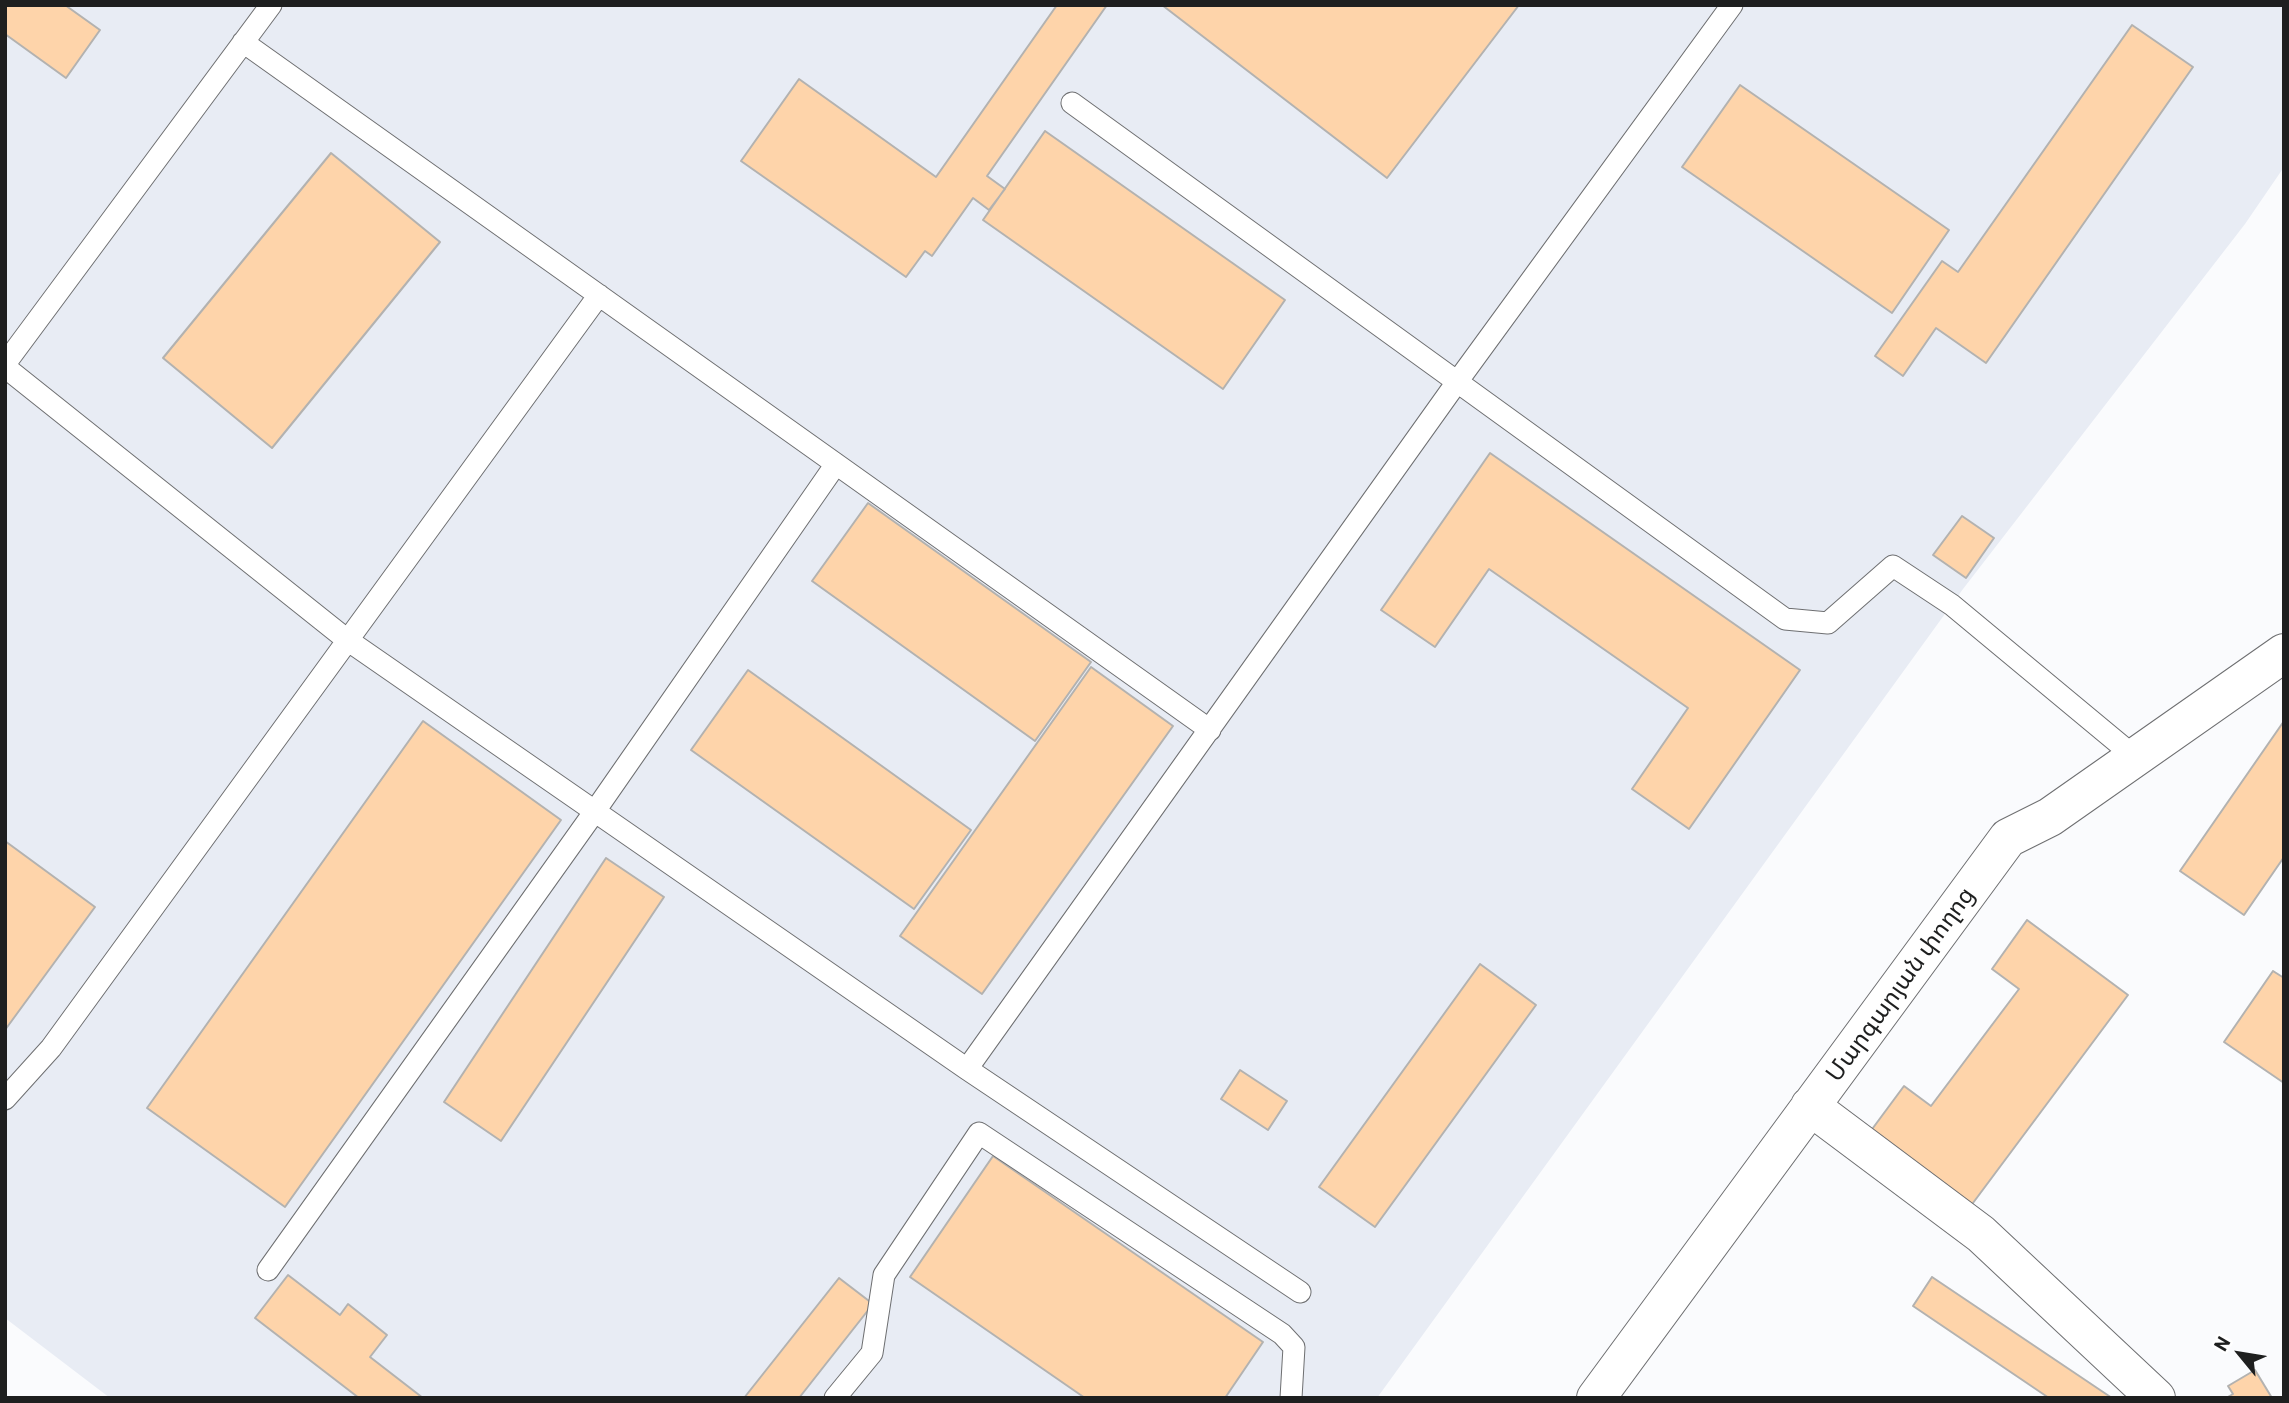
<!DOCTYPE html>
<meta charset="utf-8">
<style>
body{margin:0}
#map{position:relative;width:2289px;height:1403px;overflow:hidden;background:#fafbfd;font-family:Barlow,sans-serif}
canvas{display:block}
.frame{position:absolute;inset:0;border:7px solid #1e1f1f;pointer-events:none}
.north{position:absolute;left:2205px;top:1319px;width:70px;height:70px;-webkit-text-stroke:5px #fff;paint-order:stroke;rotate:300deg;font-size:19px;font-weight:700;line-height:28px;text-align:center;color:#1e1f1f}
.north::after{content:'';display:block;margin:auto;width:24px;height:32px;background:#1e1f1f;clip-path:polygon(50% 0,100% 100%,50% 72%,0 100%)}
</style>
<div id="map">
<canvas width="2289" height="1403"></canvas>
<div class="frame"></div>
<div class="north">N</div>
</div>
<script>
const ctx = document.querySelector('canvas').getContext('2d');
ctx.lineJoin = 'round';
function paint(path, color) {
  ctx.fillStyle = color;
  ctx.fill(path, 'evenodd');
}
function toPath(rows) {
  const path = new Path2D();
  for (const r of rows) {
    path.moveTo(r[0], r[1]);
    for (let i = 2; i < r.length; i += 2) path.lineTo(r[i], r[i + 1]);
  }
  return path;
}
function strokePath(path, color, width, dash) {
  ctx.strokeStyle = color;
  ctx.lineWidth = width;
  ctx.lineCap = dash ? 'butt' : 'round';
  ctx.setLineDash(dash || []);
  ctx.stroke(path);
}
function drawText(font, color, halo, rows, align = 'center') {
  ctx.font = font + ' Barlow,"Noto Sans Armenian",sans-serif';
  ctx.lineWidth = 6;
  ctx.setLineDash([]);
  ctx.textBaseline = 'middle';
  ctx.strokeStyle = halo;
  ctx.fillStyle = color;
  for (const [text, x, y, turn = 0] of rows) {
    ctx.save();
    ctx.translate(x, y);
    ctx.rotate((+turn || 0) * Math.PI / 180);
    ctx.textAlign = isNaN(turn) ? turn : align;
    if (halo) ctx.strokeText(text, 0, 0);
    ctx.fillText(text, 0, 0);
    ctx.restore();
  }
}
paint(toPath([
 [5,5,2284,5,2284,167,2245,224,1963,589,1377,1398,110,1398,5,1318]
]), '#e8ecf4');
const building = toPath([
 [5,5,65,5,100,30,66,78,5,34,5,5],
 [1057,5,1107,5,987,176,1005,189,989,210,973,198,932,256,925,251,906,277,741,161,799,79,936,177,1057,5],
 [1162,5,1519,5,1387,178,1162,5],
 [2132,25,2193,67,1986,363,1936,328,1903,376,1875,356,1942,261,1958,272,2132,25],
 [1740,85,1949,230,1892,313,1682,167,1740,85],
 [1045,131,1285,300,1223,389,983,220,1045,131],
 [331,153,440,242,272,448,163,358,331,153],
 [1490,453,1800,670,1689,829,1632,789,1688,708,1489,569,1435,647,1381,610,1490,453],
 [868,503,1091,662,1035,741,812,581,868,503],
 [1962,516,1994,538,1966,578,1933,555,1962,516],
 [1091,667,1173,726,982,994,900,936,1091,667],
 [748,670,971,830,914,909,691,750,748,670],
 [423,721,561,820,285,1207,147,1108,423,721],
 [2284,721,2284,857,2244,915,2180,871,2284,721],
 [5,841,95,907,5,1030,5,841],
 [606,858,664,897,501,1141,444,1102,606,858],
 [2027,920,2128,995,1967,1211,1867,1136,1904,1086,1931,1106,2019,989,1992,969,2027,920],
 [1480,964,1536,1005,1375,1227,1319,1187,1480,964],
 [2273,971,2284,978,2284,1083,2224,1042,2273,971],
 [1240,1070,1287,1101,1268,1130,1221,1099,1240,1070],
 [993,1156,1263,1342,1225,1398,1085,1398,910,1277,993,1156],
 [288,1275,340,1315,348,1304,387,1335,370,1357,423,1398,359,1398,255,1318,288,1275],
 [1932,1277,2112,1398,2049,1398,1913,1306,1932,1277],
 [839,1278,873,1304,799,1398,744,1398,839,1278],
 [2255,1370,2272,1398,2226,1398,2233,1394,2228,1386,2255,1370]
]);
paint(building, '#fed4aa');
strokePath(building, '#b3b2b0', 2);
const lane = toPath([
 [243,42,1210,730],
 [1072,103,1785,619,1828,623,1893,566,1952,605,2135,757],
 [5,364,271,5],
 [5,367,346,639,967,1069,1300,1292],
 [967,1069,1457,382,1732,5],
 [5,1099,51,1048,599,295],
 [268,1270,595,811,836,464],
 [835,1398,872,1353,884,1275,979,1133,1282,1334,1294,1347,1291,1398]
]);
const street = toPath([
 [1810,1106,1981,1234,2156,1398],
 [1596,1398,2008,838,2050,817,2284,653]
]);
strokePath(lane, '#6e6f71', 23);
strokePath(street, '#6e6f71', 40);
strokePath(lane, '#fff', 21);
strokePath(street, '#fff', 38);
drawText('24px', '#1e1f1f', '#fff', [
 ["Մարգարյան փողոց",1900,984,-54]
]);
</script>
